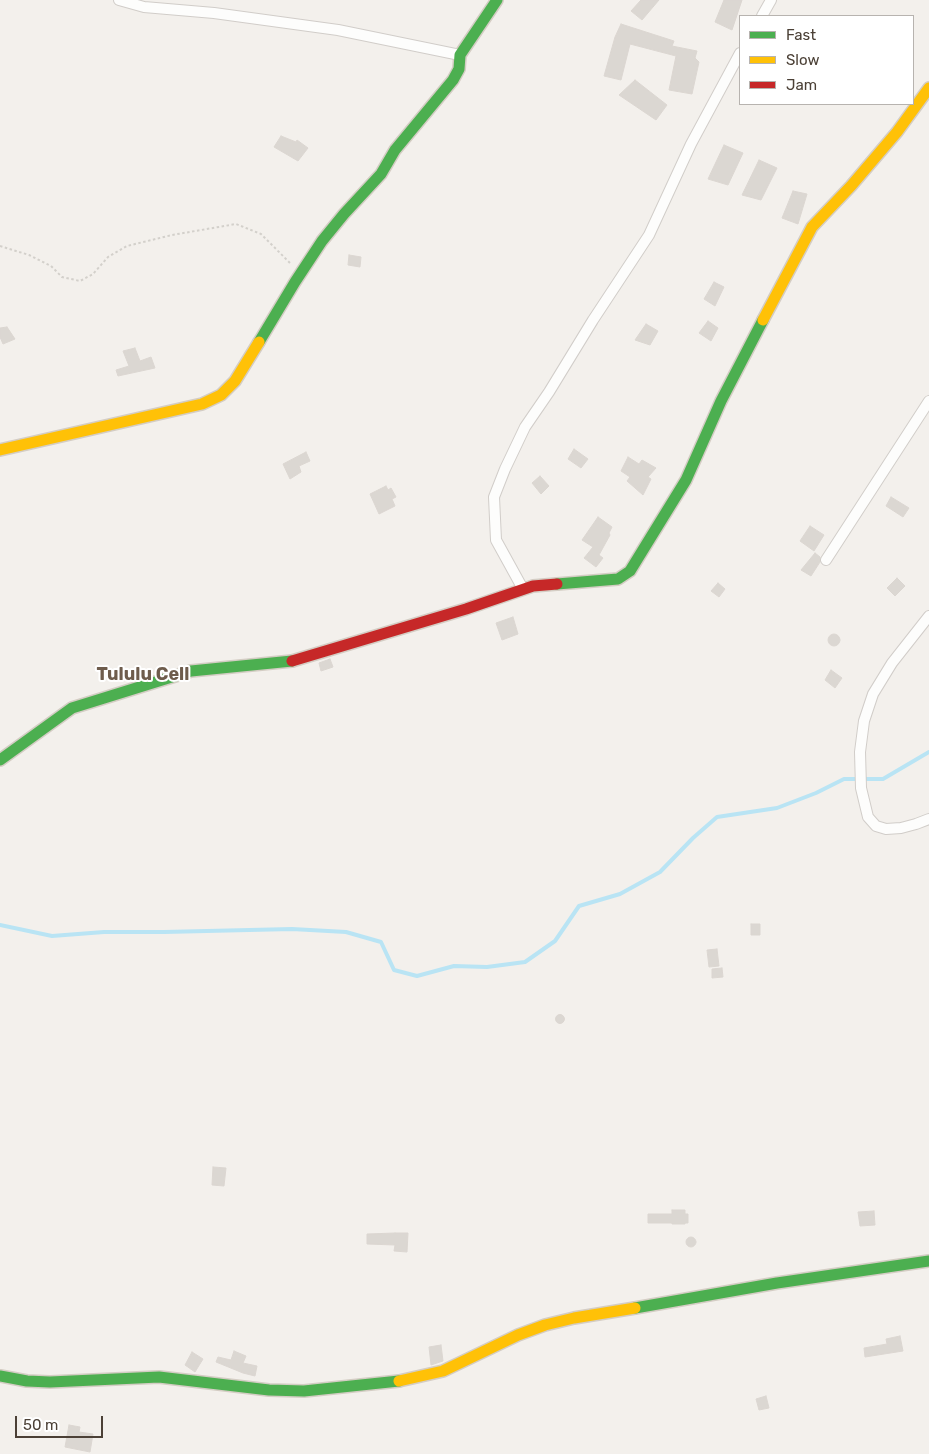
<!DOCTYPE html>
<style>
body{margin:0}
#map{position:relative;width:929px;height:1454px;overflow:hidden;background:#f3f0ec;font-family:Rubik,sans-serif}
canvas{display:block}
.legend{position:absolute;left:739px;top:15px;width:175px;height:90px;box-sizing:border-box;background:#fff;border:1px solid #b7b3af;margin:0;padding:6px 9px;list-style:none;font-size:15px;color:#4b4036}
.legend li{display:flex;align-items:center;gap:10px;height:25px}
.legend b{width:25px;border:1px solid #b7b3af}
.scale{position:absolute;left:15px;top:1416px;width:88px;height:22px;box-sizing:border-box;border:2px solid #4b4036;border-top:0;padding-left:6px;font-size:15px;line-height:18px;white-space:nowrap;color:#4b4036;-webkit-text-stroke:4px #fff;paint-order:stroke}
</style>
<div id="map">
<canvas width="929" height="1454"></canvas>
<ul class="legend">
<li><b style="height:6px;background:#4caf50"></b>Fast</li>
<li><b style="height:6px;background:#ffc107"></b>Slow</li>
<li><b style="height:6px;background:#c62828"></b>Jam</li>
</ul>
<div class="scale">50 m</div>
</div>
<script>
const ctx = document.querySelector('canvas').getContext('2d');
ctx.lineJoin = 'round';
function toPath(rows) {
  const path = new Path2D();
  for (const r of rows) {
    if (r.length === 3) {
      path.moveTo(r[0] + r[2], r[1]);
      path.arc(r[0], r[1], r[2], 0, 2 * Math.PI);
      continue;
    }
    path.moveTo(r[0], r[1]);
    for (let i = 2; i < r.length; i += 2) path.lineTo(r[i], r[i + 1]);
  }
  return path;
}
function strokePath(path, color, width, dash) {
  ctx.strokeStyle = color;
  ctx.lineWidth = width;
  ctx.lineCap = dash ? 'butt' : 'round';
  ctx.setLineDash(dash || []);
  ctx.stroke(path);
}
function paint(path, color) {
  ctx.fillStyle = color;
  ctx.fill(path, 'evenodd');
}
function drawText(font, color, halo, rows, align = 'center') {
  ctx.font = font + ' Rubik,sans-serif';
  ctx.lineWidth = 4;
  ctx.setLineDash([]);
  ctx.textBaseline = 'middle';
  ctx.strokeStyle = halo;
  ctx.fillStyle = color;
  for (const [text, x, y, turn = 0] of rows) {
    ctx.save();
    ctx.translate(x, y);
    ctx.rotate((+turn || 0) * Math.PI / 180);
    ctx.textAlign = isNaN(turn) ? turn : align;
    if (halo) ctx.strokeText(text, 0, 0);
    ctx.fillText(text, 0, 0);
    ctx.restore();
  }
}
strokePath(toPath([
 [0,925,52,936,104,932,164,932,292,929,346,932,381,942,394,970,417,976,454,966,487,967,525,962,555,941,579,906,620,894,660,872,693,838,717,817,777,808,816,793,844,779,883,779,929,752]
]), '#b9e4f4', 4);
const building = toPath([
 [641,0,659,0,642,20,631,11,641,0],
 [724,0,742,0,732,30,715,22,724,0],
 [621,24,674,41,672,46,697,51,695,58,699,62,692,94,669,90,676,56,630,44,621,80,604,76,615,37,621,24],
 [635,80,667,105,656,120,619,95,635,80],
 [281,136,296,142,297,140,308,148,298,161,274,147,281,136],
 [724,145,743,153,728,185,708,179,724,145],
 [759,160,777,168,761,200,742,195,759,160],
 [793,191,807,194,798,224,782,218,793,191],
 [349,255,361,257,360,267,348,265,349,255],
 [714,282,724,287,715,306,704,299,714,282],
 [708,321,718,328,711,341,699,333,708,321],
 [646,324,658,331,650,345,635,340,646,324],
 [7,327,15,339,3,344,0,337,0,328,7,327],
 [135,348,140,361,151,357,155,368,118,376,116,370,129,366,123,351,135,348],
 [574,449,588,459,581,468,568,459,574,449],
 [306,452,310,461,299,466,301,472,290,479,283,464,306,452],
 [628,457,639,464,642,460,656,468,648,477,651,479,643,495,627,481,630,477,621,471,628,457],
 [540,476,549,486,541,494,532,483,540,476],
 [386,486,388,490,391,488,396,497,392,499,395,506,379,514,370,494,386,486],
 [891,497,909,508,903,517,886,506,891,497],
 [598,517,612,527,609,533,610,535,599,555,603,558,596,567,584,558,593,547,582,540,598,517],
 [810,526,824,535,814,551,800,541,810,526],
 [815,553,820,557,820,562,811,576,801,570,815,553],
 [897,578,905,586,895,596,887,588,897,578],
 [718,583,725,589,719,597,711,591,718,583],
 [513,617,518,634,502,640,496,623,513,617],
 [834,640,6],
 [330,659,333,667,321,671,319,663,330,659],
 [831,670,842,678,835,688,825,680,831,670],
 [751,924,760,924,760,935,751,935,751,924],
 [717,949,719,966,709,967,707,950,717,949],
 [722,968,723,977,712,978,712,969,722,968],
 [560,1019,4.5],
 [213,1167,226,1168,224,1186,212,1185,213,1167],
 [672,1210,685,1210,685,1214,688,1214,688,1223,685,1223,685,1224,672,1224,672,1223,648,1223,648,1214,672,1214,672,1210],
 [874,1211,875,1225,860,1226,858,1212,874,1211],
 [395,1233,408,1233,407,1252,394,1251,395,1245,367,1244,367,1234,395,1233],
 [691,1242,5],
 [900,1336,903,1351,865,1357,864,1348,887,1344,886,1339,900,1336],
 [441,1345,443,1361,431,1365,429,1347,441,1345],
 [234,1351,246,1356,243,1363,257,1366,255,1376,243,1373,216,1362,218,1357,231,1360,234,1351],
 [192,1352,203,1359,195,1372,185,1365,192,1352],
 [766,1396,769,1408,759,1410,756,1399,766,1396],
 [69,1425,80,1427,79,1432,93,1434,90,1452,65,1447,69,1425]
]);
paint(building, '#dbd7d2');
strokePath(building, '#dbd6d1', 1);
const street = toPath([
 [119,0,144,7,214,13,338,30,460,55],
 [762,16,771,0],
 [826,560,929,401],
 [523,589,496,540,494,497,505,469,525,427,549,392,593,320,649,235,691,144,740,53],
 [929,616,892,663,873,694,864,721,860,752,861,788,868,817,876,826,886,829,901,828,916,824,929,819]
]);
const fast = toPath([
 [259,342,295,282,322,241,344,214,381,174,395,150,453,80,459,69,460,55,497,0],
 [557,584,618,579,630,571,686,480,721,401,763,320],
 [0,760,72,708,191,671,292,661],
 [635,1308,777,1283,929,1261],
 [0,1376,27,1381,50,1382,159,1377,269,1390,304,1391,399,1381]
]);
const slow = toPath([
 [763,320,812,227,851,186,897,132,929,88],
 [0,450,202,404,221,395,235,381,259,342],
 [399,1381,443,1371,518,1335,545,1325,574,1318,635,1308]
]);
const jam = toPath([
 [292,661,466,609,533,586,557,584]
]);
strokePath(street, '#d1cdc9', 12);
strokePath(fast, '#d4cdc4', 14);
strokePath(slow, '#d4cdc4', 14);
strokePath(jam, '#d4cdc4', 14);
strokePath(toPath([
 [0,246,29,255,51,266,62,277,80,281,93,274,108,257,127,246,172,235,236,224,261,234,291,264]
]), '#d3d0cb', 2, [2.5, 2.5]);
strokePath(street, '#fdfdfc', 10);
strokePath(fast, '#4caf50', 11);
strokePath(slow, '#ffc107', 11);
strokePath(jam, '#c62828', 11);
drawText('bold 18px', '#6e5c4c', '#fff', [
 ["Tululu Cell",143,675]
]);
</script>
